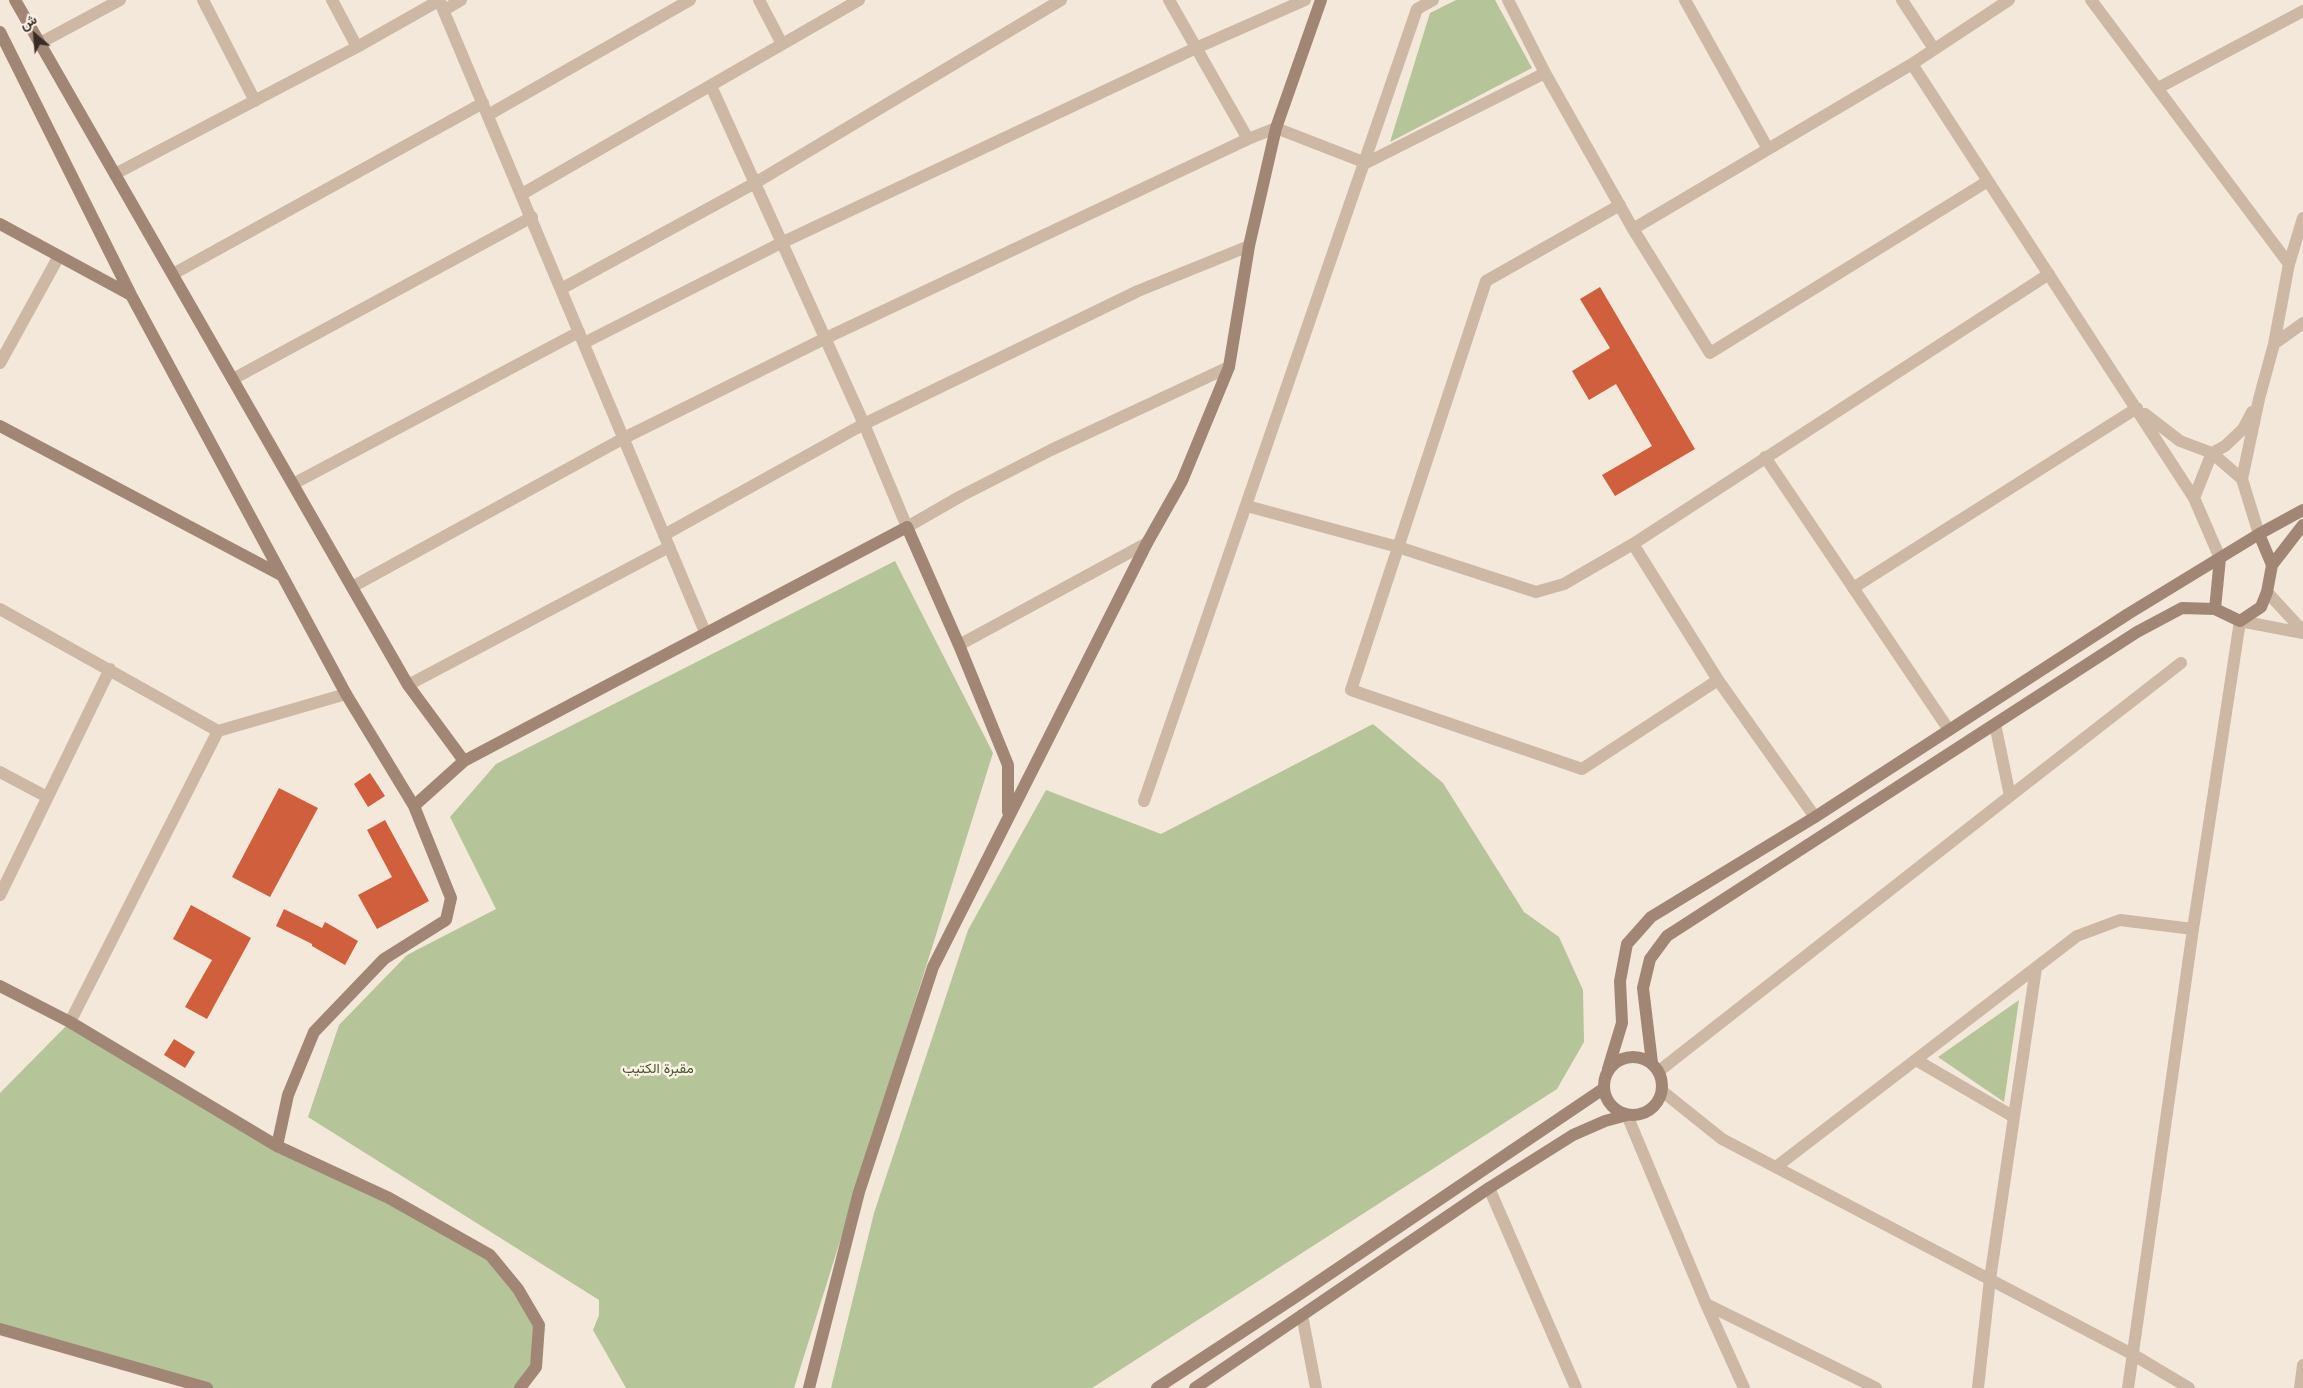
<!DOCTYPE html>
<meta charset="utf-8">
<style>
body{margin:0}
#map{position:relative;width:2303px;height:1388px;overflow:hidden;background:#f4e8da;font-family:Inter,Vazirmatn,sans-serif}
canvas{display:block}
.north{position:absolute;left:10px;top:10px;width:50px;height:50px;-webkit-text-stroke:4px #fbf2e7;paint-order:stroke;rotate:333deg;font-size:14px;font-weight:700;line-height:20px;text-align:center;color:#382c27}
.north::after{content:'';display:block;margin:auto;width:18px;height:22px;background:#382c27;clip-path:polygon(50% 0,100% 100%,50% 72%,0 100%)}
</style>
<div id="map">
<canvas width="2303" height="1388"></canvas>
<div class="north">ش</div>
</div>
<script>
const ctx = document.querySelector('canvas').getContext('2d');
ctx.lineJoin = 'round';
function paint(path, color) {
  ctx.fillStyle = color;
  ctx.fill(path, 'evenodd');
}
function toPath(rows) {
  const path = new Path2D();
  for (const r of rows) {
    if (r.length === 3) {
      path.moveTo(r[0] + r[2], r[1]);
      path.arc(r[0], r[1], r[2], 0, 2 * Math.PI);
      continue;
    }
    path.moveTo(r[0], r[1]);
    for (let i = 2; i < r.length; i += 2) path.lineTo(r[i], r[i + 1]);
  }
  return path;
}
function strokePath(path, color, width, dash) {
  ctx.strokeStyle = color;
  ctx.lineWidth = width;
  ctx.lineCap = dash ? 'butt' : 'round';
  ctx.setLineDash(dash || []);
  ctx.stroke(path);
}
function drawText(font, color, halo, rows, align = 'center') {
  ctx.font = font + ' Inter,Vazirmatn,sans-serif';
  ctx.lineWidth = 5;
  ctx.setLineDash([]);
  ctx.textBaseline = 'middle';
  ctx.strokeStyle = halo;
  ctx.fillStyle = color;
  for (const [text, x, y, turn = 0] of rows) {
    ctx.save();
    ctx.translate(x, y);
    ctx.rotate((+turn || 0) * Math.PI / 180);
    ctx.textAlign = isNaN(turn) ? turn : align;
    if (halo) ctx.strokeText(text, 0, 0);
    ctx.fillText(text, 0, 0);
    ctx.restore();
  }
}
paint(toPath([
 [1456,0,1495,0,1532,68,1390,142,1430,13],
 [895,561,993,753,794,1388,626,1388,593,1330,599,1315,599,1300,308,1117,339,1025,407,955,496,909,450,817,496,764],
 [1373,724,1443,783,1524,912,1559,937,1583,990,1584,1042,1557,1089,1092,1388,831,1388,874,1213,968,930,1046,790,1161,834],
 [2019,1000,2004,1102,1938,1057],
 [70,1022,277,1146,490,1255,539,1325,536,1367,520,1388,207,1388,0,1329,0,1093]
]), '#b6c499');
paint(toPath([
 [1600,287,1695,449,1615,496,1602,475,1652,446,1616,384,1589,400,1572,371,1610,348,1580,299],
 [370,773,385,796,368,807,354,784],
 [279,788,318,808,270,897,232,877],
 [385,820,429,901,377,929,358,895,392,877,367,830],
 [191,905,251,938,207,1019,185,1007,212,960,173,939],
 [284,909,322,928,325,922,358,941,345,965,312,946,312,944,276,926],
 [174,1039,195,1052,185,1068,164,1055]
]), '#d05f3d');
strokePath(toPath([
 [203,0,255,101],
 [332,0,357,47],
 [439,0,705,632],
 [759,0,782,44],
 [1169,0,1248,139],
 [1508,0,1545,73,1633,229,1710,353,1988,181],
 [1685,0,1768,149],
 [1902,0,1934,49],
 [2091,0,2289,264],
 [444,10,461,0],
 [40,43,120,0],
 [1912,64,2194,498,2220,558],
 [711,86,864,424,907,527,961,496,1051,450,1229,367],
 [2158,88,2303,11],
 [488,115,690,0],
 [115,174,357,47,440,0],
 [522,194,859,0],
 [1620,205,1486,281,1351,690,1582,769,1718,680],
 [1633,229,1912,64,2009,0],
 [173,274,483,103],
 [561,289,755,183,1061,0],
 [584,343,781,243,1196,48,1305,0],
 [2274,344,2303,323],
 [0,363,59,256],
 [233,379,532,217],
 [2145,414,2180,441,2212,453,2242,479],
 [1765,457,1949,730],
 [293,484,579,332],
 [2194,498,2212,453,2225,446,2243,429,2252,412],
 [1247,506,1398,547,1536,592,1564,584,1633,544,2049,274],
 [2259,534,2242,479,2259,399,2274,344,2289,264,2303,218],
 [664,535,864,424,1138,291,1249,246],
 [1633,544,1718,680,1815,817],
 [352,587,624,438,824,339,1248,139,1276,128,1366,163,1545,73],
 [1853,588,2137,408],
 [2267,592,2303,631],
 [0,609,218,731],
 [959,645,1147,543],
 [408,685,669,547],
 [0,772,47,797],
 [2010,796,2181,663],
 [1144,801,1417,9,1433,0],
 [0,895,110,669],
 [70,1022,218,731,346,694],
 [1916,1060,2014,1117],
 [1659,1071,2010,796,1995,724],
 [1662,1091,1722,1139,2132,1354,2189,1388],
 [1627,1115,1706,1304,1744,1388],
 [1776,1167,2077,936,2120,920,2193,929],
 [1489,1188,1576,1388],
 [1706,1304,1876,1388],
 [1302,1315,1316,1388],
 [1978,1388,1990,1279,2036,968],
 [2128,1388,2193,929,2240,621,2303,633],
 [2300,1388,2303,1365]
]), '#cdb7a5', 12);
strokePath(toPath([
 [15,0,408,685,464,761],
 [0,32,131,295,346,694,414,806],
 [0,224,131,295],
 [0,426,281,575],
 [2259,534,2303,510],
 [2272,565,2303,525],
 [0,986,70,1022,277,1146,389,1198,490,1255,518,1289,539,1325,536,1367,520,1388],
 [1633,1086,29],
 [1652,1063,1643,988,1650,959,1667,936,2137,632,2182,608,2215,609],
 [1608,1069,1622,1023,1620,981,1627,944,1651,917,1815,817,2128,614,2259,534,2272,565,2267,592,2261,607,2240,621,2215,609,2220,558],
 [277,1146,288,1095,314,1032,384,959,446,920,451,898,414,806,464,761,907,527,959,645,1008,765,1008,812],
 [0,1329,207,1388],
 [809,1388,859,1192,933,967,1147,543,1182,481,1229,367,1249,246,1276,128,1321,0],
 [1157,1388,1294,1298,1603,1089],
 [1195,1388,1489,1188,1573,1135,1605,1121,1627,1115]
]), '#a18676', 12);
drawText('14px', '#475929', '#fbf2e7', [
 ["مقبرة الكتيب",658,1069]
]);
</script>
